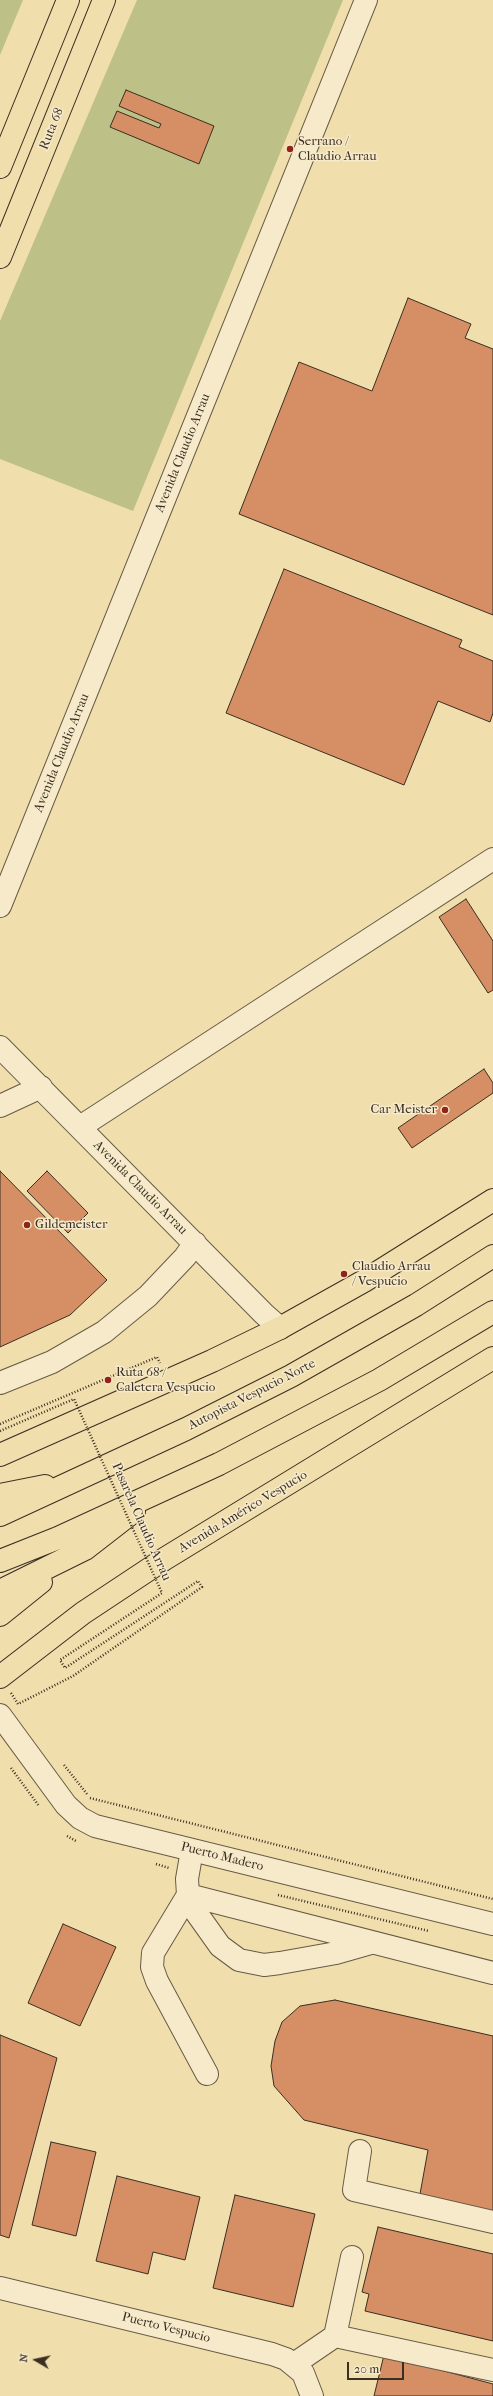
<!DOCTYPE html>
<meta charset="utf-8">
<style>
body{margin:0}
#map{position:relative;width:493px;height:2396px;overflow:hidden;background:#f1dead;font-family:"IM FELL French Canon",serif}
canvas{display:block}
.north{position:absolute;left:16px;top:2340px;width:40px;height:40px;-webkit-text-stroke:3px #f6eaca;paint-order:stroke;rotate:279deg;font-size:11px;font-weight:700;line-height:16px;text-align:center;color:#3a2f23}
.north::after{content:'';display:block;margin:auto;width:14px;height:18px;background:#3a2f23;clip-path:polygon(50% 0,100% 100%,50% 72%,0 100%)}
.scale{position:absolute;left:347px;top:2362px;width:57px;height:18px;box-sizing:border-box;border:2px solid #3a2f23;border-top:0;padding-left:5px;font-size:12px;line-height:14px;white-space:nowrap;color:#3a2f23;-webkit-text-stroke:3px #f6eaca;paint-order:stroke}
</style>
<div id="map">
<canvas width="493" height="2396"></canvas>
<div class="north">N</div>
<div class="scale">20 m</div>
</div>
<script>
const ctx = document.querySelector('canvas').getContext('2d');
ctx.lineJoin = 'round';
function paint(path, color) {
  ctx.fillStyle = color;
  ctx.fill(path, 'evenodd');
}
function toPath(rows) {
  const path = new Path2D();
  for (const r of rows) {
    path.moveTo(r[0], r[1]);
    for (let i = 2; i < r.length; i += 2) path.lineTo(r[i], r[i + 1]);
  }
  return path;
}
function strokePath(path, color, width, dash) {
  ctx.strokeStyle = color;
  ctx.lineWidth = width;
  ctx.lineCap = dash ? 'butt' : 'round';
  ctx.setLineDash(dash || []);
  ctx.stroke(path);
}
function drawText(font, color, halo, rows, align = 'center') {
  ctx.font = font + ' "IM FELL French Canon",serif';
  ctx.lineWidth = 3;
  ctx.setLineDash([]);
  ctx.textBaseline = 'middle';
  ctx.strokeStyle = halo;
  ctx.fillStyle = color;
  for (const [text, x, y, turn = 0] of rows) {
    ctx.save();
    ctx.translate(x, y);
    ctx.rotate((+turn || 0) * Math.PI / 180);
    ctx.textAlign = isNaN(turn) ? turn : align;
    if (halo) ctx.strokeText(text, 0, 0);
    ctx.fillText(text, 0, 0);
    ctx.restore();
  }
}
paint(toPath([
 [0,0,23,0,0,55],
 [137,0,343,0,133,511,0,459,0,321]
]), '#bdc087');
const building = toPath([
 [126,90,214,126,199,164,110,127,117,111,159,128,161,124,119,106,126,90],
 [408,298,471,324,465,338,493,349,493,615,239,514,299,362,372,391,408,298],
 [284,569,462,640,459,647,493,661,493,713,490,722,438,701,404,785,226,713,284,569],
 [466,899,493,941,493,990,488,993,439,917,466,899],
 [484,1069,493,1083,493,1093,412,1148,398,1128,484,1069],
 [0,1171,107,1280,70,1315,0,1347,0,1171],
 [47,1171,88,1213,68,1233,27,1191,47,1171],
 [63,1924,116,1947,80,2026,28,2003,63,1924],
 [335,2000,493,2036,493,2212,420,2194,428,2150,304,2120,274,2086,271,2066,275,2041,282,2022,300,2006,335,2000],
 [0,2035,57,2058,9,2238,0,2235,0,2035],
 [51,2142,96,2152,76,2236,32,2225,51,2142],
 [117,2176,200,2197,185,2260,153,2252,148,2274,96,2261,117,2176],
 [235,2195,315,2214,293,2307,213,2288,235,2195],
 [378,2227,493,2254,493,2341,365,2311,369,2294,362,2292,378,2227],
 [384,2355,493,2384,493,2396,374,2396,384,2355]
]);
paint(building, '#d68e65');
strokePath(building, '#3a2f23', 1);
const minor = toPath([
 [0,906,366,0],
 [0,1047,264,1314,280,1328],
 [0,1106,41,1087],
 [80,1127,493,859],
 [0,1383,52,1362,104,1332,148,1296,185,1257,195,1243],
 [0,1715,66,1805,80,1818,95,1826,493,1924],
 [192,1850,187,1879,188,1895,193,1908,220,1946,239,1960,264,1965,280,1963,336,1953,371,1943],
 [207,2074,157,1981,152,1967,153,1953,188,1895,493,1973],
 [360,2151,354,2190,493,2222],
 [0,2288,272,2354,286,2359,303,2373,312,2396],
 [335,2336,352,2257],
 [294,2364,335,2336,493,2370]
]);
const major = toPath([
 [0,1455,212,1361,280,1328,364,1281,493,1200],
 [0,1677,83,1613,166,1558,493,1358]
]);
const highway = toPath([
 [0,167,68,0],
 [0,257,104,0],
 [0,1495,45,1486],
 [0,1515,186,1429,291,1376,416,1305,493,1256],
 [0,1561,58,1538,219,1464,379,1380,493,1312],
 [0,1591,85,1549,134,1511],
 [0,1615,41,1582]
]);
strokePath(minor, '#685b46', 24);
strokePath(major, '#3a2f23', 24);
strokePath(highway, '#3a2f23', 24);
strokePath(toPath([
 [0,1424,157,1357,160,1363],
 [11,1693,18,1704,73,1676,202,1587,198,1581],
 [64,1765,87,1794],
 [11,1768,39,1806],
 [90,1798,493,1899],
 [67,1836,76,1841],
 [156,1864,169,1868],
 [278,1895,429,1931]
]), '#3a2f23', 2.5, [1, 2]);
strokePath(minor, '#f6eaca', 22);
strokePath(major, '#f1dead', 22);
strokePath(highway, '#f1dead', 22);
strokePath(toPath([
 [0,1431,74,1399,162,1593,60,1660,65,1668,198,1581]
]), '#3a2f23', 2.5, [1, 2]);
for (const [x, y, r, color] of [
 [290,149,4,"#8f2418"],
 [445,1110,4,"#8f2418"],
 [27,1225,4,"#8f2418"],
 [344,1274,4,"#8f2418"],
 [108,1380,4,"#8f2418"]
]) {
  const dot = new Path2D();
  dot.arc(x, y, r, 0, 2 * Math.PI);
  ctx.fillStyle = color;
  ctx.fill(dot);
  strokePath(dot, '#f6eaca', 1.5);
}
drawText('13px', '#3a2f23', '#f6eaca', [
 ["Ruta 68",52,129,-68],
 ["Avenida Claudio Arrau",183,453,-68],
 ["Avenida Claudio Arrau",62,753,-68],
 ["Avenida Claudio Arrau",140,1188,45],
 ["Autopista Vespucio Norte",252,1395,-27],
 ["Avenida Américo Vespucio",243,1512,-31],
 ["Pasarela Claudio Arrau",141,1522,66],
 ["Puerto Madero",222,1857,14],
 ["Puerto Vespucio",166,2328,14]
]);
drawText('13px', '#3a2f23', '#f6eaca', [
 ["Serrano /",298,142],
 ["Claudio Arrau",298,157],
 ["Car Meister",437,1110,"right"],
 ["Gildemeister",35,1225],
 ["Claudio Arrau",352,1267],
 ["/ Vespucio",352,1282],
 ["Ruta 68 /",116,1373],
 ["Caletera Vespucio",116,1388]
], 'left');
</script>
